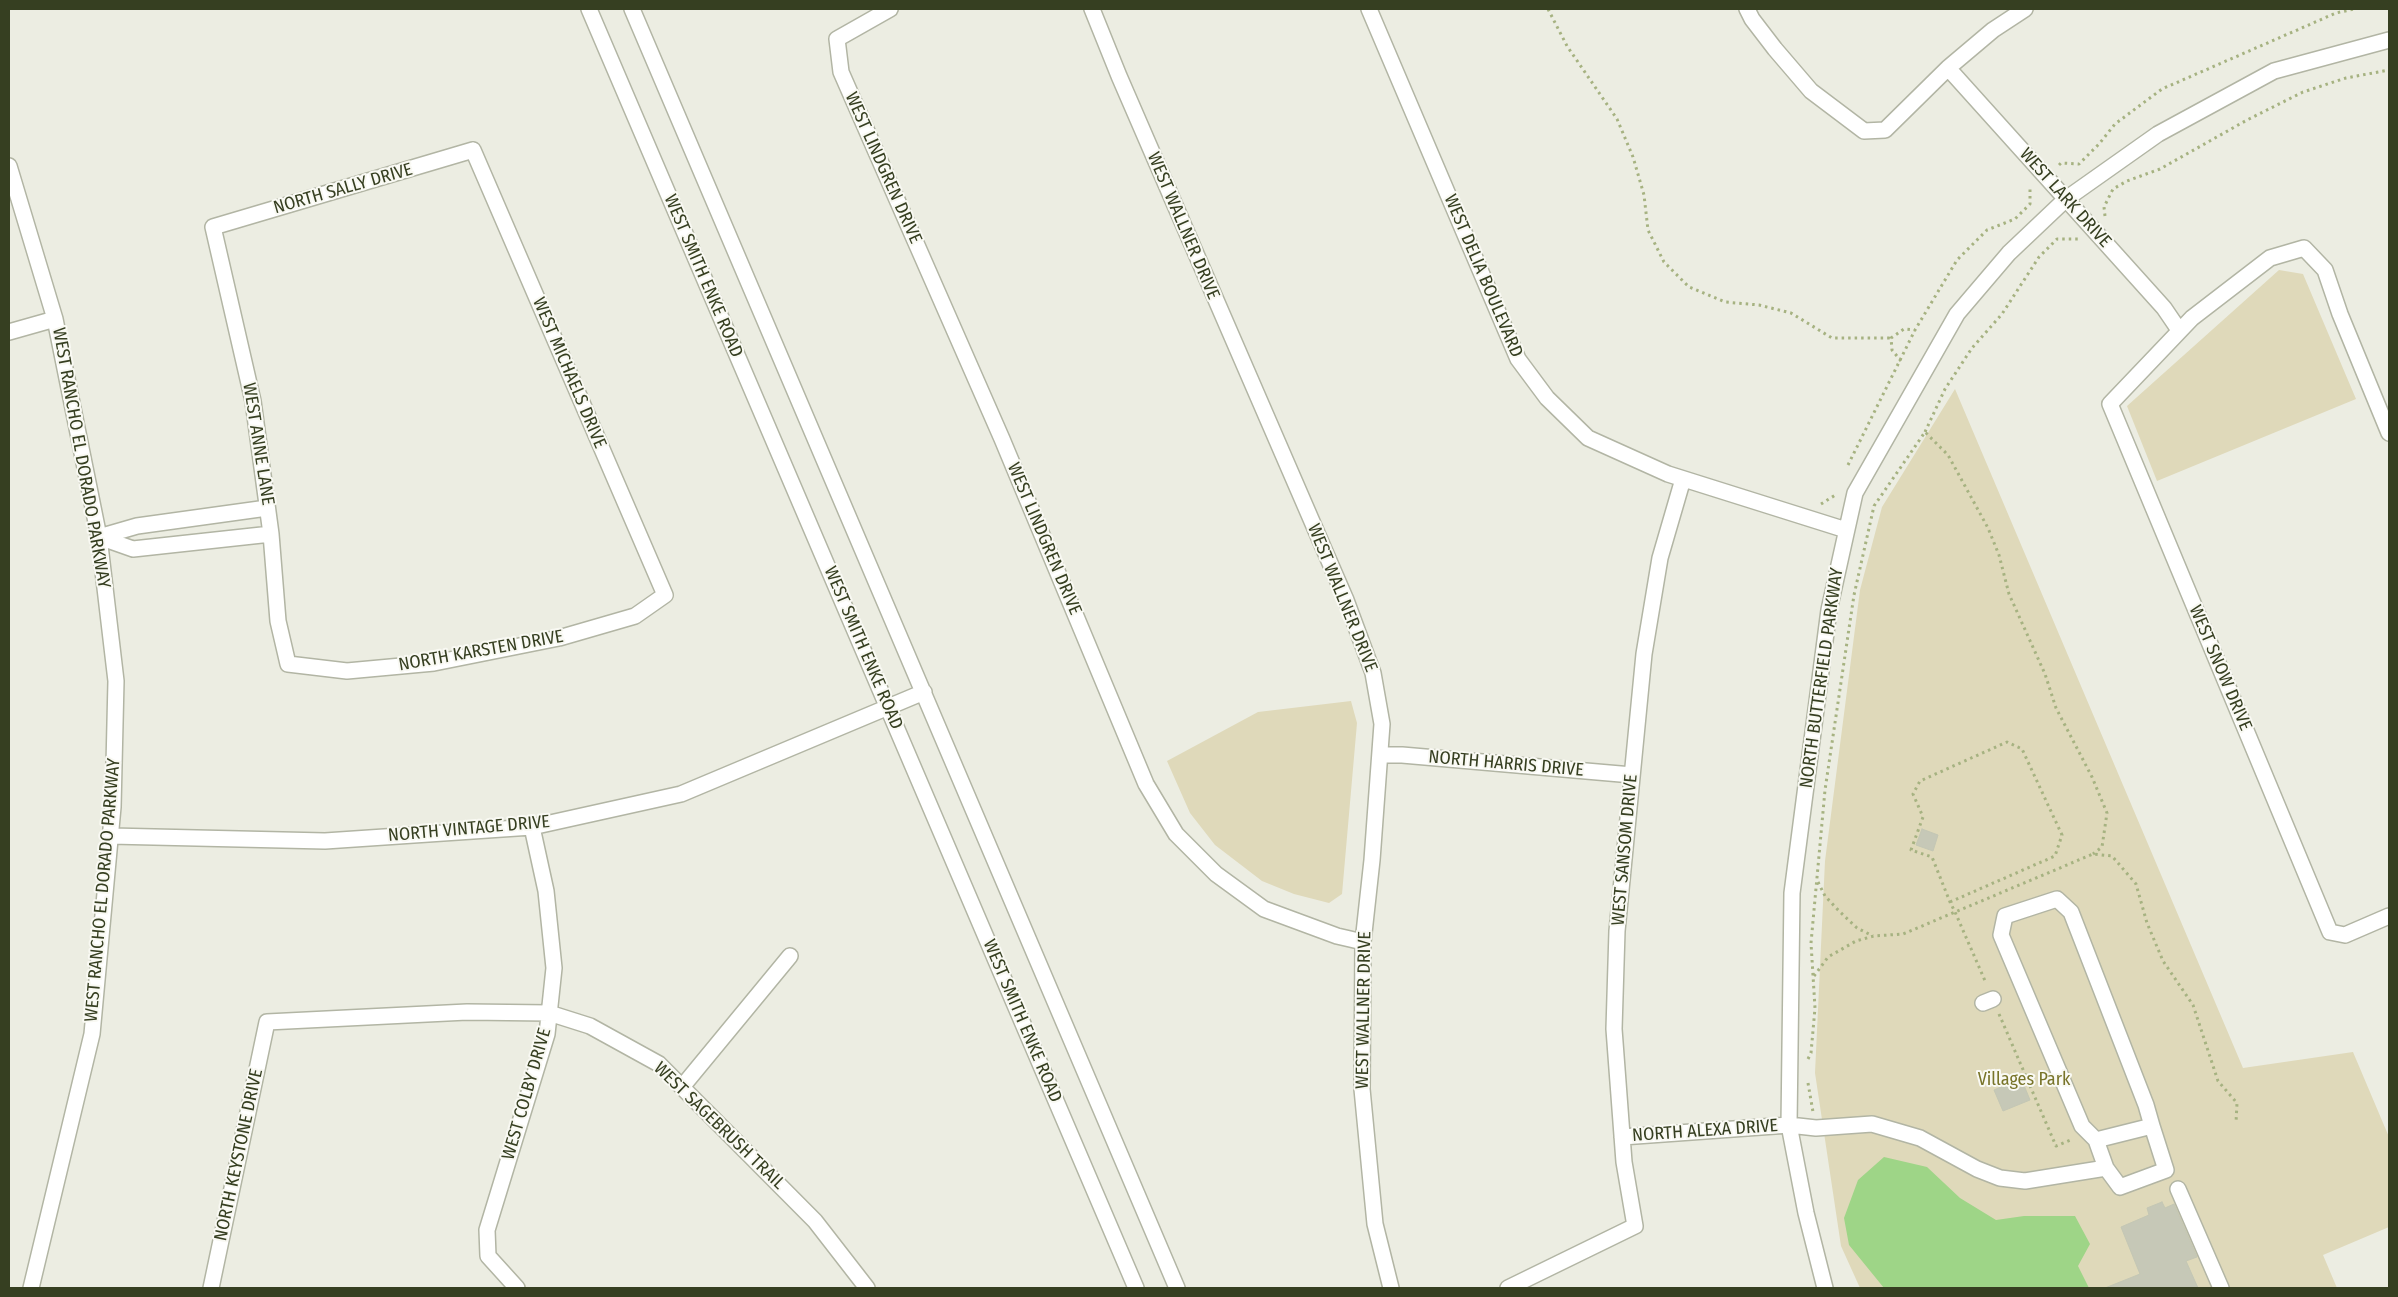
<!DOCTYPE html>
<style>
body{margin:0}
#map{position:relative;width:2398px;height:1297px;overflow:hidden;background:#ecede2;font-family:"Fira Sans Condensed",sans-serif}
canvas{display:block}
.frame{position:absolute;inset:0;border:10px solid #363f21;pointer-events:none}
</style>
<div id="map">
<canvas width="2398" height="1297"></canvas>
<div class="frame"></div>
</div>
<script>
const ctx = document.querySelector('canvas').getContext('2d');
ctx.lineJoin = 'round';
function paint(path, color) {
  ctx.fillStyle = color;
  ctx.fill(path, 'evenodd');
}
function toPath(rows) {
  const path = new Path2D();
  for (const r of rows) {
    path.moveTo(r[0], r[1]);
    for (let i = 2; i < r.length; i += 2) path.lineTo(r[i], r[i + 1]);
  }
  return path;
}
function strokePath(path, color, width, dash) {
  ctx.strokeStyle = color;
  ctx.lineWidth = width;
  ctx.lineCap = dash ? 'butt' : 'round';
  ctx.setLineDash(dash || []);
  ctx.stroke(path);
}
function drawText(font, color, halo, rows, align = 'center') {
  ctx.font = font + ' "Fira Sans Condensed",sans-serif';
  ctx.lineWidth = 4;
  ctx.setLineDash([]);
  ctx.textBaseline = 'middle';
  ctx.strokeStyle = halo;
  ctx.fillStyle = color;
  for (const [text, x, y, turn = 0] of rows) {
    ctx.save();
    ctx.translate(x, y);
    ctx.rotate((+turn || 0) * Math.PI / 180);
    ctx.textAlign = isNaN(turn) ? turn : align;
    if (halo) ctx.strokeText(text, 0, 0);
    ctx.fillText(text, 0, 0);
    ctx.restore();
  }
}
paint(toPath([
 [2279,270,2303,274,2356,399,2157,481,2127,406],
 [1955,389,2243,1068,2353,1052,2389,1137,2389,1227,2323,1255,2337,1288,1860,1288,1841,1246,1815,1073,1825,861,1860,590,1882,507],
 [1351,701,1357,723,1342,894,1329,903,1294,894,1262,881,1215,845,1190,813,1167,761,1258,712]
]), '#dfd9ba');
paint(toPath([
 [1884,1157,1927,1167,1960,1198,1996,1220,2024,1216,2075,1216,2090,1244,2078,1266,2089,1288,1884,1288,1849,1245,1844,1218,1858,1180]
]), '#9ed587');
const building = toPath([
 [1922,829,1938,835,1933,851,1916,845,1922,829],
 [2021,1078,2030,1100,2003,1111,1994,1090,2021,1078],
 [2162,1202,2165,1208,2174,1204,2197,1257,2186,1261,2198,1288,2105,1288,2140,1274,2121,1227,2149,1215,2147,1208,2162,1202]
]);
paint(building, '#c6c8b7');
strokePath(building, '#c4c7b4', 1);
const minor = toPath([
 [589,9,1136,1288],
 [632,9,1177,1288],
 [890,9,837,39,841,72,1002,439,1146,784,1176,834,1216,874,1264,909,1337,936,1363,942],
 [1092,9,1119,76,1346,600,1373,673,1382,724,1372,860,1363,942,1362,1089,1375,1224,1391,1288],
 [1369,9,1518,359,1547,398,1588,438,1668,474,1846,530],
 [1747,9,1752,19,1775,49,1811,91,1864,131,1885,130,1948,68,1993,30,2025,9],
 [1948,68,2164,308,2179,330],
 [473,150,665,595,635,616,559,638,434,663,347,671,288,664,278,621,271,534,253,401,213,227,473,150],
 [9,166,55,319,99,537,116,681,113,807,92,1034,31,1288],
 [9,332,55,319],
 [2389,433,2340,314,2325,270,2304,248,2270,258,2192,318,2110,404,2330,932,2345,935,2389,916],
 [99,537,133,549,271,534],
 [99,537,137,526,267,508],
 [1380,755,1402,755,1632,775],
 [111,836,325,841,532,827,681,794,924,692],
 [1983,1003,1993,999],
 [682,1087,790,956],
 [1622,1137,1789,1125,1816,1128,1872,1124,1920,1138,1977,1169,2000,1178,2025,1181,2106,1168,2120,1187,2166,1170,2152,1126,2096,1140,2106,1168],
 [2096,1140,2082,1126,2001,935,2005,916,2057,899,2071,912,2146,1105,2152,1126],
 [2178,1189,2221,1288],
 [211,1288,267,1022,467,1012,549,1013,590,1026,659,1064,815,1221,867,1288],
 [517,1288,488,1256,487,1230,547,1034,554,968,546,891,532,827],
 [1508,1288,1635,1226,1624,1162,1614,1029,1617,931,1644,654,1660,558,1683,479],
 [1825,1288,1806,1213,1789,1125,1792,893,1829,610,1855,493,1957,314,2009,253,2066,199,2158,134,2274,71,2389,40]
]);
strokePath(minor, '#b2b5a4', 18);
strokePath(toPath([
 [1548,9,1567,46,1617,119,1633,157,1644,195,1648,230,1664,262,1689,287,1725,302,1759,305,1791,313,1832,338,1891,338],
 [2059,165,2061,163,2079,164,2099,144,2115,124,2162,89,2336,13,2354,9],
 [2105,216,2104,207,2113,189,2127,181,2160,169,2247,120,2303,92,2346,78,2389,70],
 [1901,361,1892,350,1891,338,1904,329,1915,330],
 [1925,432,1945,389,1972,348,2002,314,2039,257,2057,239,2078,239],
 [1848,465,1915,330,1957,260,1987,230,2015,219,2030,204,2030,187],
 [1821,504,1837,494],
 [1818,882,1825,896,1839,911,1857,928,1873,936],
 [1950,902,2055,856,2062,835,2022,749,2007,742,1920,781,1913,794,1923,817,1911,850,1932,857,1950,902,1955,912,1986,983],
 [1814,976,1828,957,1856,941,1874,936,1903,934,2093,854,2112,856,2136,884,2147,923,2163,961,2193,1005,2218,1081,2237,1103,2236,1123],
 [1999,1014,2056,1146,2073,1139],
 [1808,1059,1811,1053,1815,1008,1811,943,1825,790,1854,595,1874,506,1925,432,1948,455,1988,528,1999,555,2009,594,2045,674,2056,708,2092,777,2107,813,2102,847,2093,854],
 [1808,1083,1813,1112]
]), '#a6b281', 3, [2.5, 4]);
strokePath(minor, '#fff', 15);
drawText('18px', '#363f21', '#f9f9f3', [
 ["WEST LINDGREN DRIVE",883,168,66],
 ["NORTH SALLY DRIVE",343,189,-16],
 ["WEST LARK DRIVE",2065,198,48],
 ["WEST WALLNER DRIVE",1183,226,67],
 ["WEST SMITH ENKE ROAD",703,276,67],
 ["WEST DELIA BOULEVARD",1483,276,67],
 ["WEST MICHAELS DRIVE",569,373,67],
 ["WEST ANNE LANE",258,444,81],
 ["WEST RANCHO EL DORADO PARKWAY",81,458,80],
 ["WEST LINDGREN DRIVE",1044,539,67],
 ["WEST WALLNER DRIVE",1342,598,68],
 ["WEST SMITH ENKE ROAD",863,648,67],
 ["NORTH KARSTEN DRIVE",481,651,-10],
 ["WEST SNOW DRIVE",2220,668,67],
 ["NORTH BUTTERFIELD PARKWAY",1822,678,-82],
 ["NORTH HARRIS DRIVE",1506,764,5],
 ["NORTH VINTAGE DRIVE",469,829,-5],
 ["WEST SANSOM DRIVE",1625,850,-85],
 ["WEST RANCHO EL DORADO PARKWAY",103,890,-85],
 ["WEST WALLNER DRIVE",1364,1010,-89],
 ["WEST SMITH ENKE ROAD",1022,1021,67],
 ["WEST COLBY DRIVE",527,1094,-74],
 ["WEST SAGEBRUSH TRAIL",719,1126,44],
 ["NORTH ALEXA DRIVE",1705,1131,-4],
 ["NORTH KEYSTONE DRIVE",239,1155,-78]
]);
drawText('18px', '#787429', '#f9f9f3', [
 ["Villages Park",2024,1080]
]);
</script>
